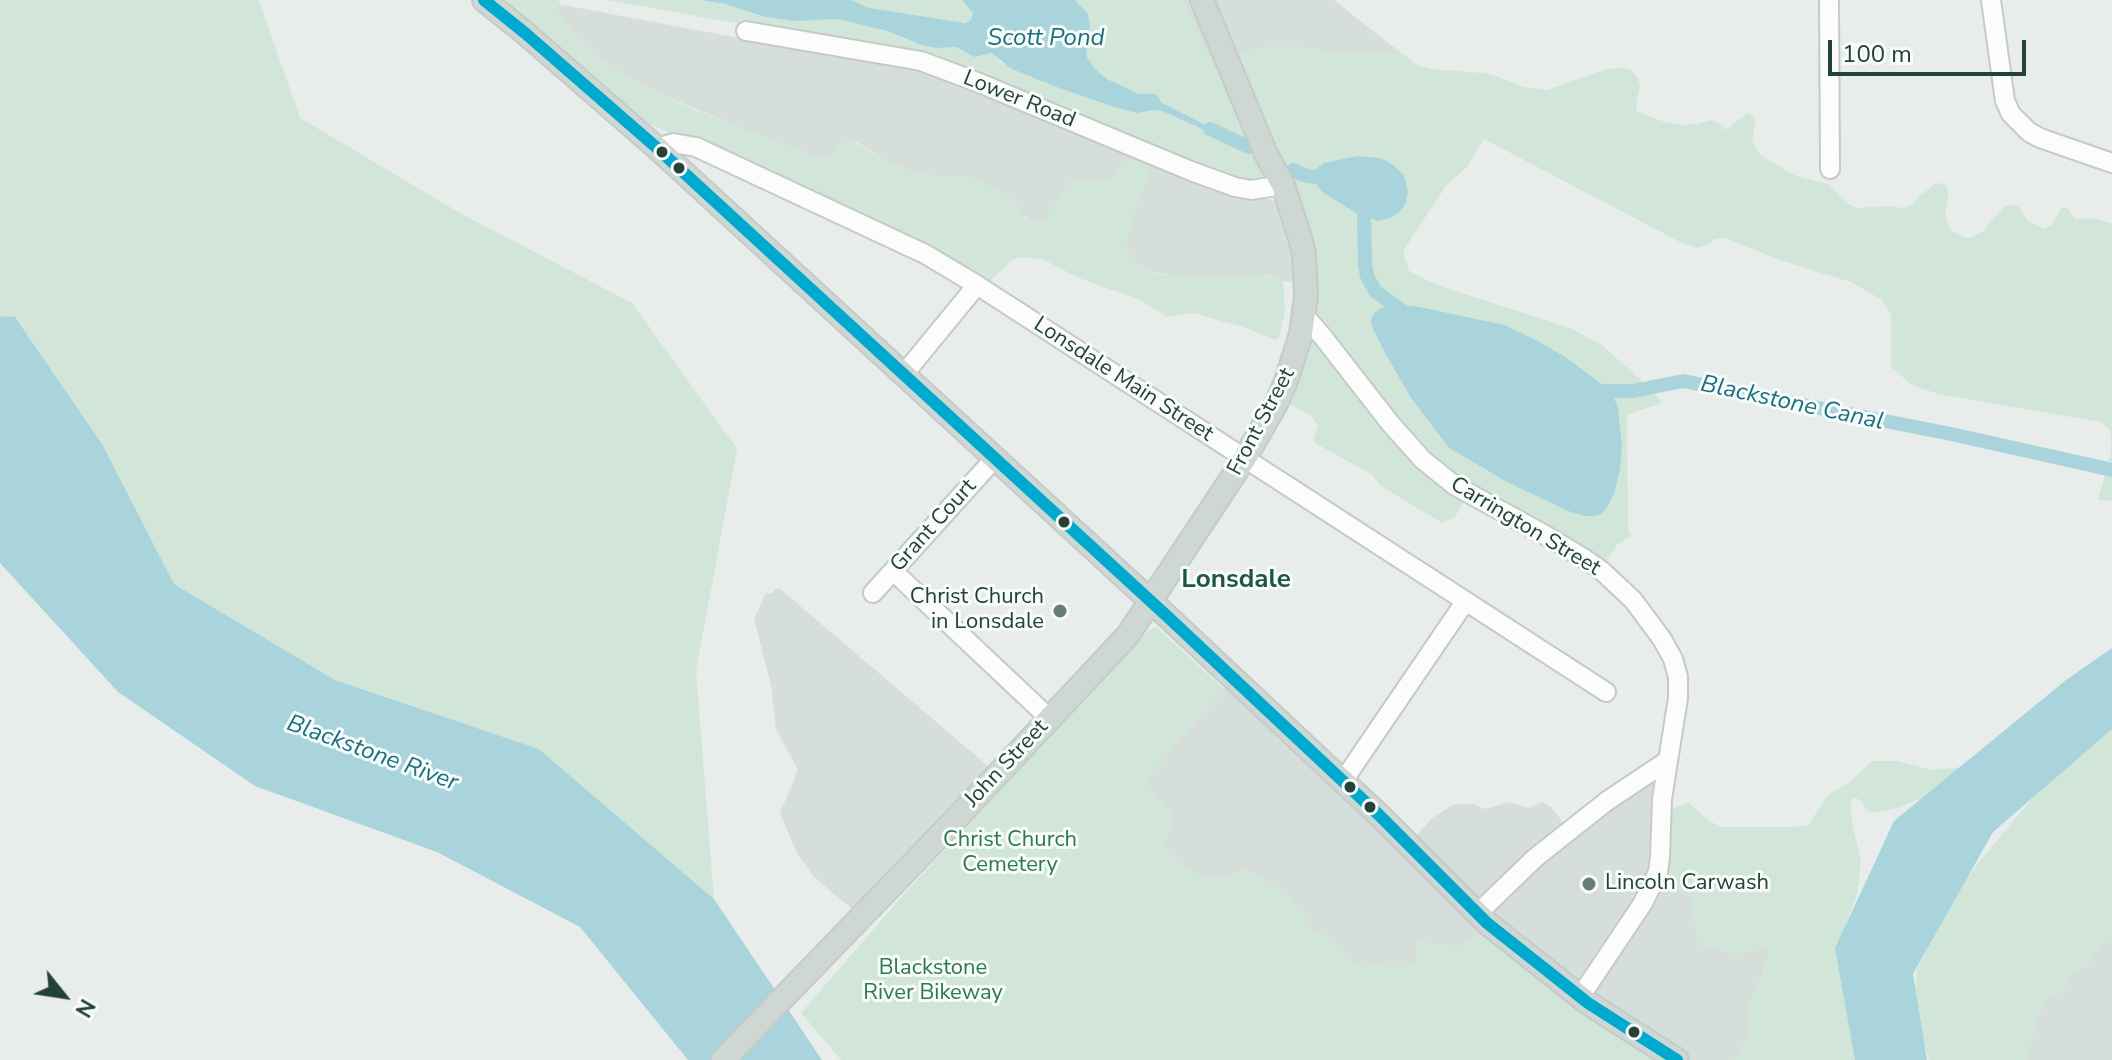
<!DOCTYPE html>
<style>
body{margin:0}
#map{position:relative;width:2112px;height:1060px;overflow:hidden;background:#e8edeb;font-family:"Nunito Sans",sans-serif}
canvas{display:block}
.north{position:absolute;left:24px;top:956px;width:80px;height:80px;-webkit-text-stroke:6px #f7fbf9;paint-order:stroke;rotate:120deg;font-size:22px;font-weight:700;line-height:32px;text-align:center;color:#24423a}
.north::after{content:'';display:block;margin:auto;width:28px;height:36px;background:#24423a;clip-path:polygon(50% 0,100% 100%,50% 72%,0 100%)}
.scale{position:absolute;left:1828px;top:40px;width:198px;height:36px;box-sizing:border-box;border:4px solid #24423a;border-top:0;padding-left:10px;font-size:24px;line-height:28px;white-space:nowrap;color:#24423a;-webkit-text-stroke:6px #f7fbf9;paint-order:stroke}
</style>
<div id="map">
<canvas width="2112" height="1060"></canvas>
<div class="north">N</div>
<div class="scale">100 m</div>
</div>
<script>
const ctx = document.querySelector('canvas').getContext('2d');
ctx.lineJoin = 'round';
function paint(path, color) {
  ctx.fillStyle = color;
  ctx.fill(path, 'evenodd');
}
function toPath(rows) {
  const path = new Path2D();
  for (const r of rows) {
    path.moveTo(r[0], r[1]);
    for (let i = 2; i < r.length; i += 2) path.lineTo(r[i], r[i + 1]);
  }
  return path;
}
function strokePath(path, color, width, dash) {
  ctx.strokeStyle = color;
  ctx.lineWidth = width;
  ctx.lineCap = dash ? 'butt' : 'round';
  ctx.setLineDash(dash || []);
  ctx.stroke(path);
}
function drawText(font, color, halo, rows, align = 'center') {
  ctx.font = font + ' "Nunito Sans",sans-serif';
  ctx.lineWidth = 6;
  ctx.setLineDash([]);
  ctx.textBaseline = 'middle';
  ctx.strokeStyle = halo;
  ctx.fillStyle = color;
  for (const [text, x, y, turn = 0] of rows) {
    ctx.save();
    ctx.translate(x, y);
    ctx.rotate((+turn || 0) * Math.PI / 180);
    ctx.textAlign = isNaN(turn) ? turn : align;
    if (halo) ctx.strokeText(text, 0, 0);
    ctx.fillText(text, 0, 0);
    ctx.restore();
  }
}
paint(toPath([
 [1183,0,1334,0,1400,52,1328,52,1299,47,1261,48,1245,53,1215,71],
 [558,4,760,42,908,64,1141,156,1123,163,1110,180,1104,182,1078,180,1069,184,1059,197,1047,219,1039,223,1031,222,981,182,967,177,942,178,915,173,888,162,857,142,840,146,834,155,828,159,822,159,743,129,647,88,602,61,586,47,557,13],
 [1153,161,1254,196,1267,198,1277,202,1291,245,1296,280,1283,282,1271,276,1257,275,1213,278,1182,277,1149,271,1137,264,1125,248,1130,222],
 [778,587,995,772,853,910,814,877,797,853,780,813,798,770,776,729,771,685,754,619,766,593,772,593],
 [1231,681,1408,845,1431,819,1454,804,1474,804,1485,809,1510,802,1529,808,1542,802,1551,807,1569,830,1654,771,1668,823,1669,883,1691,898,1699,944,1735,953,1768,948,1768,961,1749,1005,1750,1030,1735,1060,1675,1060,1483,925,1471,940,1459,947,1416,942,1418,957,1412,966,1402,968,1356,967,1328,939,1315,932,1290,900,1266,881,1245,870,1221,878,1201,877,1183,866,1163,846,1174,815,1154,795,1145,779],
 [2112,934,2112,1060,2025,1060,2042,1004,2046,998,2059,994,2074,971,2086,966,2105,938]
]), '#d6dedb');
paint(toPath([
 [0,0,259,0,300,118,460,213,632,303,737,449,696,671,714,899,539,749,335,680,174,584,102,444,15,317,0,316],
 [499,0,560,0,558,4,558,13,586,47,602,61,647,88,695,110,822,159,828,159,834,155,846,140,851,140,888,162,915,173,942,178,967,177,995,188,1016,203,1024,218,1031,222,1039,223,1047,219,1059,197,1069,184,1078,180,1104,182,1110,180,1123,163,1141,156,1154,146,988,78,780,31,607,0,700,0,813,20,837,19,867,25,913,42,937,48,956,47,975,57,991,53,1000,62,1059,88,1114,107,1145,113,1155,110,1162,111,1220,137,1223,133,1162,103,1157,96,1139,94,1121,87,1107,79,1095,69,1087,57,1086,44,1090,26,1088,14,1075,0,1183,0,1216,71,1245,53,1261,48,1280,46,1299,47,1328,52,1400,52,1416,64,1430,69,1484,73,1496,76,1523,87,1547,90,1607,69,1623,68,1631,70,1638,78,1640,87,1636,103,1637,112,1665,122,1682,125,1698,124,1711,120,1717,122,1725,130,1748,113,1751,114,1755,118,1755,124,1752,141,1756,149,1762,156,1796,176,1828,184,1849,204,1857,208,1888,206,1904,208,1912,205,1920,196,1935,184,1942,183,1946,186,1949,192,1945,214,1949,226,1952,231,1965,238,1972,237,1982,232,2004,207,2013,204,2020,208,2027,220,2045,229,2052,225,2061,208,2066,207,2075,219,2091,218,2110,223,2112,225,2112,501,2098,500,2111,452,2111,436,2108,428,2100,422,1938,394,1912,385,1891,367,1891,314,1882,300,1851,282,1786,262,1724,238,1715,239,1707,245,1697,248,1680,242,1484,139,1468,166,1446,186,1403,251,1409,271,1437,285,1570,328,1602,345,1651,389,1662,402,1660,404,1628,414,1627,420,1628,527,1631,536,1617,545,1601,570,1469,495,1454,518,1442,523,1379,485,1373,475,1313,442,1318,425,1311,415,1276,398,1295,347,1302,255,1285,201,1259,188,1159,148,1130,222,1125,248,1137,264,1149,271,1159,274,1213,278,1257,275,1279,278,1283,282,1285,310,1279,338,1275,340,1246,328,1197,314,1188,313,1167,317,1140,300,1079,278,1044,260,1020,257,1011,261,987,284,631,115],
 [1415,306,1505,325,1536,340,1567,358,1611,391,1618,407,1622,446,1620,469,1615,491,1600,515,1584,516,1507,482,1449,448,1411,398,1385,353,1372,327],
 [851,0,962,0,971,9,973,17,968,22,954,22,869,8],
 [1156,627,1224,689,1145,779,1154,795,1174,815,1163,846,1183,866,1201,877,1221,878,1245,870,1266,881,1290,900,1315,932,1328,939,1356,967,1402,968,1412,966,1418,957,1415,942,1459,947,1471,940,1483,925,1675,1060,841,1060,801,1013,904,894,1149,630],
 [2112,723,2112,934,2105,938,2086,966,2074,971,2059,994,2047,998,2042,1004,2025,1060,1929,1060,1919,1027,1915,990,1917,970,1953,897,1979,862,2061,764],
 [1872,761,1897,761,1932,770,1986,765,1973,777,1897,808,1874,813,1867,811,1862,801,1853,797,1850,805,1852,823,1861,861,1858,892,1848,918,1864,1060,1735,1060,1750,1030,1749,1005,1768,962,1768,949,1735,953,1699,944,1691,898,1669,883,1668,823,1673,808,1689,803,1709,821,1722,827,1796,827,1808,825,1828,795,1851,781]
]), '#d1e6d8');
paint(toPath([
 [700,0,851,0,869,8,965,23,971,20,973,13,962,0,1075,0,1088,14,1090,26,1086,44,1087,57,1095,69,1107,79,1139,94,1156,94,1162,103,1226,135,1225,138,1220,137,1162,111,1155,110,1138,113,1114,107,1059,88,1012,69,991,53,974,57,956,47,937,48,922,45,886,31,851,22,837,19,794,21,766,17,725,4],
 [1357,156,1380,158,1392,164,1404,175,1408,192,1406,202,1400,212,1390,218,1378,221,1356,213,1322,192,1313,179,1316,169,1324,163],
 [1394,305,1415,306,1505,325,1536,340,1567,358,1611,391,1618,407,1622,446,1620,469,1615,491,1607,508,1600,515,1593,516,1584,516,1568,511,1507,482,1449,448,1411,398,1385,353,1372,327,1371,320,1374,313,1381,308],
 [0,316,15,317,102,444,174,584,335,680,539,749,714,899,822,1060,688,1060,580,927,437,852,255,786,118,692,0,563],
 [2112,648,2112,729,1993,832,1913,974,1927,1060,1855,1060,1835,948,1894,821,2066,680]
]), '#a9d4db');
strokePath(toPath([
 [1210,129,1249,147],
 [1293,170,1307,176,1334,179],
 [1362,200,1364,211,1365,264,1367,276,1375,291,1409,316],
 [1595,390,1603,391,1633,391,1683,381,1951,434,2112,470]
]), '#a9d4db', 14);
const minor = toPath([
 [1829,0,1830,169],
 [1991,0,2005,101,2011,114,2029,132,2040,138,2112,163],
 [746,31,921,61,977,82,1191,171,1235,187,1251,190,1283,185],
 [657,148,673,143,696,147,925,254,977,285,1606,692],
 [1303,314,1323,337,1390,423,1423,460,1454,485,1545,535,1585,559,1602,571,1633,600,1662,639,1673,659,1678,677,1678,698,1662,799,1660,857,1658,872,1643,903,1580,997],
 [904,374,977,285],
 [893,571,1049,718],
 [873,593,995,458],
 [1343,781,1465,602],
 [1477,914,1535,858,1607,801,1667,761]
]);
const major = toPath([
 [484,0,525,33,657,148,1169,618,1379,815,1487,923,1588,1003,1677,1060],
 [723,1060,952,823,1128,635,1245,458,1277,402,1286,381,1301,334,1306,296,1304,254,1300,238,1283,185,1266,154,1202,0]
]);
strokePath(minor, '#c5cac8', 22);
strokePath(major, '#c3ccc9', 26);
strokePath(minor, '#fcfcfc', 18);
strokePath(major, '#cfd7d5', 22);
strokePath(toPath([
 [484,0,525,33,657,148,1169,618,1379,815,1487,923,1588,1003,1677,1060]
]), '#00a9ce', 12);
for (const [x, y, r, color] of [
 [662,152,7,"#24423a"],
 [679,168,7,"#24423a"],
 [1064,522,7,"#24423a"],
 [1060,611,8,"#697e78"],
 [1350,787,7,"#24423a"],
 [1370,807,7,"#24423a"],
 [1589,884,8,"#697e78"],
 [1634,1032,7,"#24423a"]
]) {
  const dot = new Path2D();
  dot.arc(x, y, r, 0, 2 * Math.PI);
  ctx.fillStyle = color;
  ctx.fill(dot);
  strokePath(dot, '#f7fbf9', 3);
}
drawText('22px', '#24423a', '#f7fbf9', [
 ["Lower Road",1019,100,22],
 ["Lonsdale Main Street",1123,380,33],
 ["Front Street",1262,422,-62],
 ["Grant Court",934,526,-48],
 ["Carrington Street",1525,527,31],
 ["John Street",1007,764,-47]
]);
drawText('22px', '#24423a', '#f7fbf9', [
 ["Christ Church",1044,598],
 ["in Lonsdale",1044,623],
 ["Lincoln Carwash",1605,884,"left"]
], 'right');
drawText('22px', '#2d7a4b', '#f7fbf9', [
 ["Christ Church",1010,841],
 ["Cemetery",1010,866],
 ["Blackstone",933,969],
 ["River Bikeway",933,994]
]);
drawText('italic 24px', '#1c6f80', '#f7fbf9', [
 ["Scott Pond",1046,39],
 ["Blackstone Canal",1792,404,12],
 ["Blackstone River",372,754,20]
]);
drawText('bold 26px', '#1f5548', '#f7fbf9', [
 ["Lonsdale",1236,581]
]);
</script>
